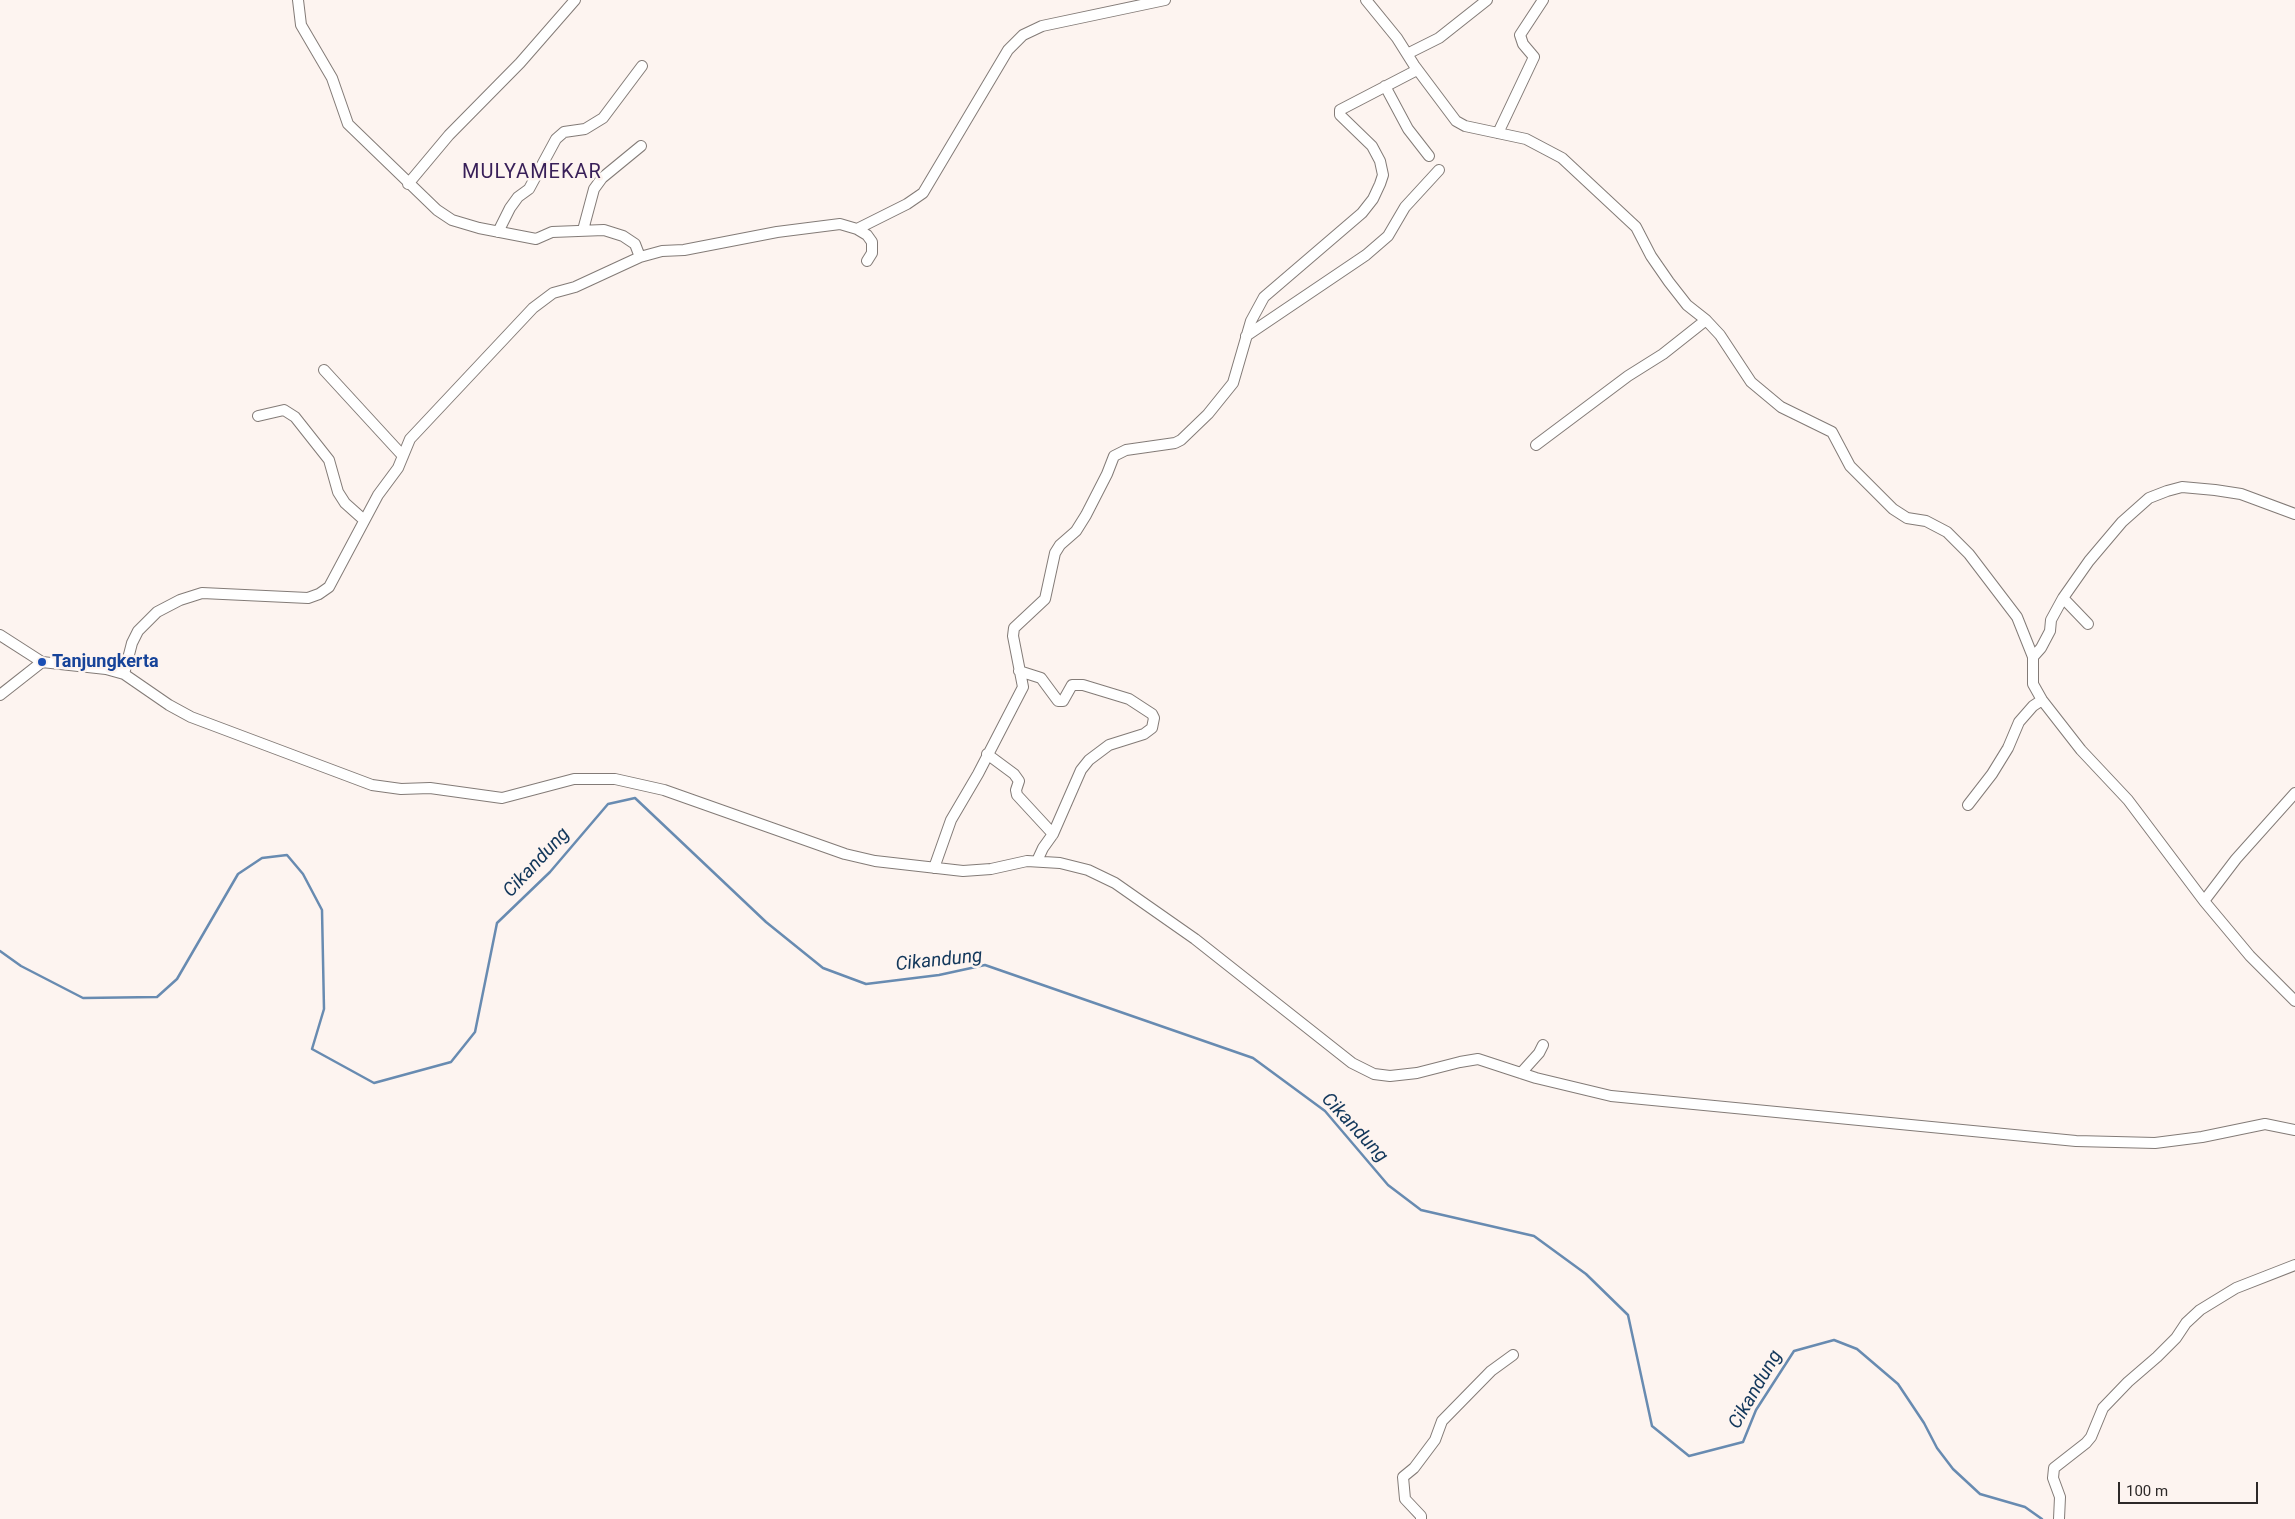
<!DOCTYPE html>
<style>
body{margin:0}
#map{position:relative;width:2295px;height:1519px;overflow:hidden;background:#fdf4f0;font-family:Roboto,sans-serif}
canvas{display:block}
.scale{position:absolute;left:2118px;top:1482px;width:140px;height:22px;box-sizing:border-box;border:2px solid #2d2928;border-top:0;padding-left:6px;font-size:15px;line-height:18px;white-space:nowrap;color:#2d2928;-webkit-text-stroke:4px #fdf4f0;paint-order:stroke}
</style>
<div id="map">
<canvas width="2295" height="1519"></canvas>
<div class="scale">100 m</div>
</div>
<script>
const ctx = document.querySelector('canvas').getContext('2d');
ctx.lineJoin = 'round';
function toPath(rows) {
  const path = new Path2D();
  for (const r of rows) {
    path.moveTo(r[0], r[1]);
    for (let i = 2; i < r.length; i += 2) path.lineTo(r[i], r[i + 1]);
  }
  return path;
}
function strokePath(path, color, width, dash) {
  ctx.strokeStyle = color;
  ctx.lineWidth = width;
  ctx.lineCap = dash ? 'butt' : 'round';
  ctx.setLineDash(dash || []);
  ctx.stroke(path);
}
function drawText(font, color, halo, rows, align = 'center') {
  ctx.font = font + ' Roboto,sans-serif';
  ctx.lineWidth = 5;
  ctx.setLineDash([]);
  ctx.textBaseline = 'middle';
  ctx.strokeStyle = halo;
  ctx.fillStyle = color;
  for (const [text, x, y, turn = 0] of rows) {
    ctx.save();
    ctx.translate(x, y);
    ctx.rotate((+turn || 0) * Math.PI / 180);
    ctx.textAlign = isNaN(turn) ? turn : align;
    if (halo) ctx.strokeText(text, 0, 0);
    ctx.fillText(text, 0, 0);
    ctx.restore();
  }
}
strokePath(toPath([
 [0,951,21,966,83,998,157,997,177,979,238,874,262,858,287,855,303,874,322,910,324,1009,312,1049,374,1083,451,1062,475,1032,497,923,550,872,608,804,635,798,766,922,823,968,866,984,939,975,985,965,1253,1058,1325,1111,1388,1185,1421,1210,1534,1236,1586,1274,1628,1315,1652,1426,1689,1456,1743,1442,1756,1410,1794,1351,1834,1340,1857,1349,1898,1384,1924,1423,1937,1448,1953,1469,1980,1494,2025,1507,2042,1519]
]), '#688bb1', 2.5);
const minor = toPath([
 [298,0,301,25,332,78,348,124,437,210,452,220,479,228,536,239,552,232,604,230,623,236,635,244,640,257],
 [1366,0,1397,38,1414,65,1456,121,1465,126,1526,139,1562,158,1636,227,1651,256,1669,282,1687,305,1706,320,1720,335,1751,382,1781,407,1832,432,1850,466,1893,509,1907,518,1926,521,1947,532,1969,554,2017,617,2033,657,2033,684,2042,700,2081,750,2128,800,2204,901,2250,956,2295,1001],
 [1407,54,1439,38,1487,0],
 [1385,86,1408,129,1429,156],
 [1498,133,1534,57,1523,44,1520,35,1543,0],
 [408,184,449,135,520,63,575,0],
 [857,229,907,204,923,193,1008,50,1023,35,1042,26,1165,0],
 [583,230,594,189,602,178,641,146],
 [498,232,510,208,518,197,529,189,556,139,564,132,585,129,603,118,642,66],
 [1246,336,1366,255,1388,236,1405,207,1439,170],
 [324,370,403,456],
 [258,416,284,410,295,417,329,460,338,492,345,503,364,520],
 [1536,445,1628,376,1663,354,1706,320],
 [2063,598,2089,561,2122,522,2149,498,2167,491,2182,487,2215,490,2241,494,2295,514],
 [0,635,42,662,106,669,124,674,169,705,191,717,372,785,401,789,430,788,502,798,574,779,615,779,664,790,845,854,875,861,963,871,991,869,1027,861,1060,863,1088,870,1115,883,1195,939,1352,1063,1374,1074,1390,1076,1417,1073,1460,1062,1478,1059,1536,1078,1611,1096,2076,1141,2155,1143,2202,1137,2265,1124,2295,1130],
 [2033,657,2041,648,2050,631,2051,620,2063,598,2088,624],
 [1019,671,1041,678,1058,701,1063,701,1072,685,1083,685,1129,699,1152,714,1154,718,1152,728,1144,734,1109,745,1089,760,1081,770,1053,834],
 [124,674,132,643,138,631,157,612,180,600,202,593,308,598,319,594,329,587,378,495,398,468,410,439,533,308,553,293,575,287,640,257,662,251,684,250,777,232,840,224,857,229,867,235,872,242,872,253,867,261],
 [0,695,42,662],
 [987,754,1014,774,1019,781,1016,790,1017,795,1053,834,1043,848,1037,861],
 [1968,805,1992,774,2008,748,2019,722,2033,706,2042,700],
 [934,868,951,820,978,774,1023,687,1013,636,1014,628,1045,599,1055,553,1060,545,1076,531,1086,515,1107,474,1114,456,1126,450,1175,443,1181,440,1208,414,1233,383,1251,321,1264,297,1362,213,1373,199,1380,184,1383,175,1380,161,1372,146,1340,115,1340,110,1417,70],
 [2204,901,2236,859,2295,793],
 [1521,1073,1539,1053,1543,1045],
 [1421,1519,1421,1516,1405,1499,1403,1477,1414,1468,1435,1440,1442,1421,1491,1371,1513,1355],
 [2059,1519,2060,1497,2053,1478,2054,1468,2086,1443,2091,1437,2103,1408,2128,1382,2157,1357,2176,1338,2186,1323,2200,1310,2236,1288,2295,1265]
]);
strokePath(minor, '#837b77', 12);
strokePath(minor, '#fff', 10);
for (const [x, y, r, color] of [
 [42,662,5,"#1a4fb4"]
]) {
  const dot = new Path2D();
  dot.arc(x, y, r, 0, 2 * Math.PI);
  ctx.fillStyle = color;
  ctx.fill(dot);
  strokePath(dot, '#fdf4f0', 2);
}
drawText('bold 18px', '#164399', '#fdf4f0', [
 ["Tanjungkerta",52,662]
], 'left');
drawText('italic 19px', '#12375b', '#fdf4f0', [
 ["Cikandung",537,863,-47],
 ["Cikandung",939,961,-6],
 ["Cikandung",1354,1128,47],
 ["Cikandung",1756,1390,-60]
]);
ctx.letterSpacing = '1px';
drawText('20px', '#381f58', '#fdf4f0', [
 ["MULYAMEKAR",532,173]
]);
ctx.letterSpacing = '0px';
</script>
